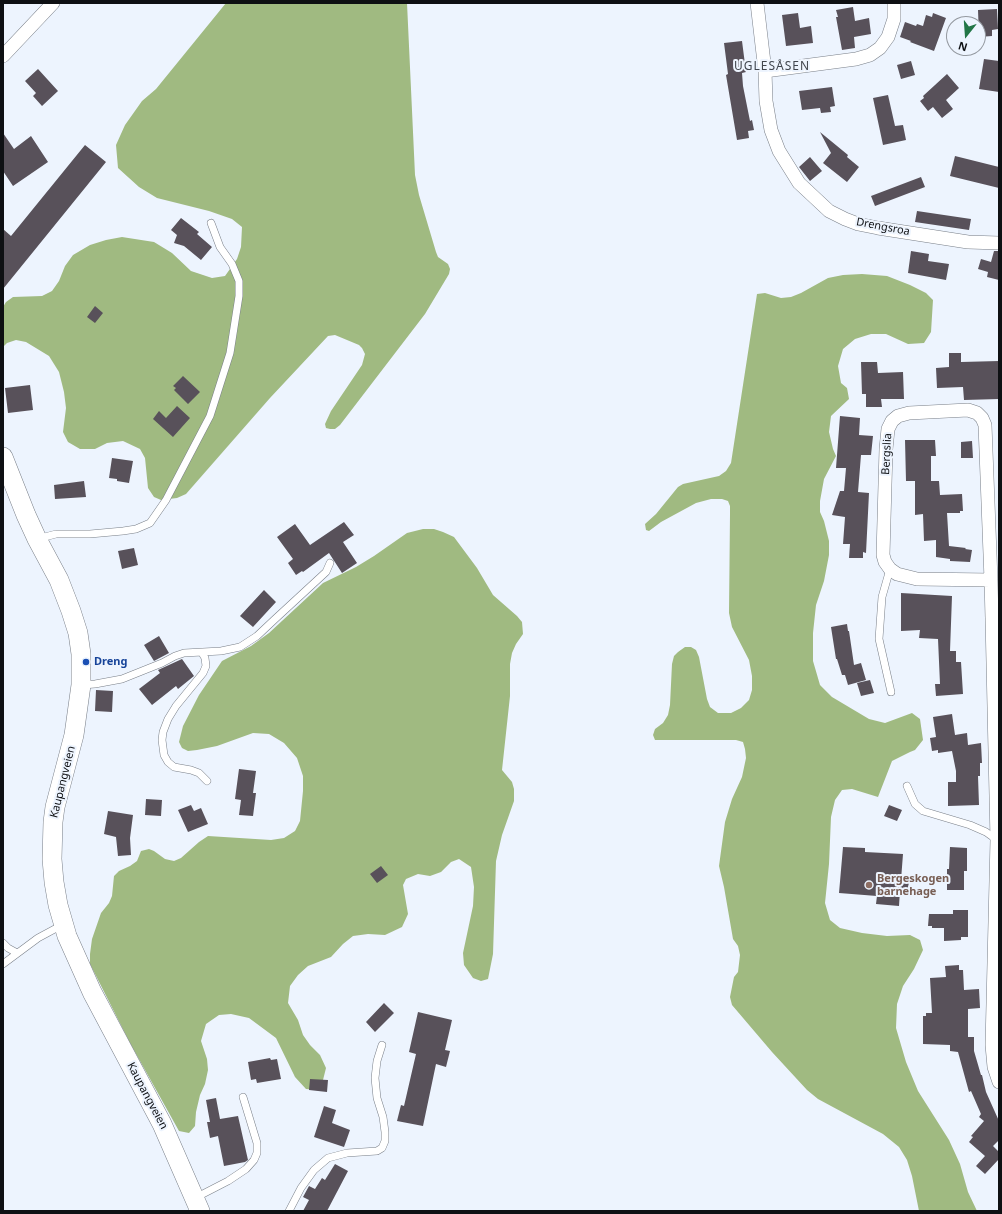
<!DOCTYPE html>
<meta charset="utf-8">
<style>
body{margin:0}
#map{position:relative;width:1002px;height:1214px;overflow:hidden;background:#edf4fe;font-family:"Noto Sans",sans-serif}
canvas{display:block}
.frame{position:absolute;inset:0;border:4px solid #0e1013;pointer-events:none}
.north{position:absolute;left:946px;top:16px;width:40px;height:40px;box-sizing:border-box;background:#edf4fe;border:1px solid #9499a0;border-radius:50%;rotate:197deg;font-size:11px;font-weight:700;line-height:16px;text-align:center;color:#0e1013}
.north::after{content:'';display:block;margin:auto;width:14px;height:18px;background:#227647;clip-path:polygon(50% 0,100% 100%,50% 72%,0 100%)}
</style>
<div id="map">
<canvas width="1002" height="1214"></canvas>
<div class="frame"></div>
<div class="north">N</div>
</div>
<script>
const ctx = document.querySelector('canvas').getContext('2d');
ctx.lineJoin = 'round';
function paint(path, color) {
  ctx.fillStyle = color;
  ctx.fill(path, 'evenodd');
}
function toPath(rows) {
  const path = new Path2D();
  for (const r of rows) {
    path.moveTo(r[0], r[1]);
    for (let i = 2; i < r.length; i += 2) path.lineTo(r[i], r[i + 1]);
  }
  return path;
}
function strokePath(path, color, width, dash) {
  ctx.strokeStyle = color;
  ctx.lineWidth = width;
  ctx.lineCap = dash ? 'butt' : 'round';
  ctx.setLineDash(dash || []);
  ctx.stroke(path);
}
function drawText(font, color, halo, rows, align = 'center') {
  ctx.font = font + ' "Noto Sans",sans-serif';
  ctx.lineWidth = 4;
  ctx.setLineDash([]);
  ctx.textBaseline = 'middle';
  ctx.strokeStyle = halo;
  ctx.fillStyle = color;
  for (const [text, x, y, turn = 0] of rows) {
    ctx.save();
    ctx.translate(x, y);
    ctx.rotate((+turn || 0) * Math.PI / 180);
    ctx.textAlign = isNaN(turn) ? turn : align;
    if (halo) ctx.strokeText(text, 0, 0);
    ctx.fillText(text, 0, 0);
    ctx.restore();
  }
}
paint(toPath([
 [226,3,407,3,415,175,419,195,436,252,438,257,448,264,450,269,449,274,425,314,340,425,335,429,330,429,326,428,325,424,331,411,362,365,365,354,362,348,359,345,335,335,328,336,270,398,186,494,177,498,161,500,154,497,148,488,145,458,140,449,123,441,107,443,95,449,80,449,68,442,63,432,66,408,64,392,59,372,49,356,26,342,16,340,7,343,3,347,3,307,6,302,13,297,42,296,52,291,59,281,65,266,73,255,90,245,106,240,122,237,154,242,172,253,191,271,212,278,225,276,237,259,241,247,242,227,232,219,209,211,157,198,139,187,118,168,116,145,125,125,142,101,156,89],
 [862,274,887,276,910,285,926,293,933,300,931,332,924,343,908,344,886,334,871,334,855,339,843,349,838,366,841,383,847,388,849,399,831,416,829,432,833,449,836,456,824,479,820,501,820,512,824,521,829,541,829,555,824,581,816,605,813,633,813,661,820,685,832,697,869,719,885,723,912,713,920,719,923,740,915,750,910,752,892,761,878,797,852,789,842,790,835,800,831,817,829,864,825,903,830,920,840,928,862,933,887,936,910,935,920,940,923,950,914,969,903,986,897,1004,896,1028,906,1062,918,1091,949,1140,960,1164,968,1192,977,1211,919,1211,912,1176,907,1160,899,1147,883,1134,818,1099,807,1090,772,1052,732,1005,730,997,734,977,738,972,740,955,738,946,733,939,724,887,719,866,725,822,732,799,742,777,746,758,745,749,743,742,736,740,655,740,653,735,655,729,663,723,668,715,670,705,672,664,674,656,678,652,685,647,691,647,696,650,699,657,707,699,710,707,718,713,731,713,741,708,749,700,752,690,752,676,749,660,732,627,729,613,730,514,730,506,728,501,722,499,711,499,696,503,661,522,649,531,646,530,645,524,656,514,678,487,683,484,719,476,726,471,731,463,757,294,765,293,781,298,791,297,801,293,828,278,843,275],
 [423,529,434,529,443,532,454,537,477,568,493,595,517,616,522,622,523,634,516,644,512,653,510,664,510,696,502,770,512,782,514,789,514,801,502,835,496,861,493,954,488,979,481,981,473,978,464,965,463,953,473,906,474,887,471,867,459,859,451,862,441,872,430,876,418,874,406,879,403,885,408,914,402,927,385,935,368,934,353,936,343,944,331,957,308,966,298,975,290,986,288,1003,298,1020,303,1035,310,1045,320,1055,326,1068,322,1084,317,1090,306,1089,295,1077,276,1038,249,1018,231,1014,219,1015,206,1024,201,1041,207,1059,208,1070,205,1084,200,1095,196,1112,195,1126,189,1133,179,1131,130,1043,90,964,90,954,92,939,101,913,109,903,112,896,114,876,119,871,130,866,137,861,141,851,149,849,154,851,165,859,174,861,181,858,199,842,208,836,271,840,284,838,295,831,300,821,303,791,303,776,297,758,284,743,269,734,253,733,217,746,197,750,188,751,182,748,179,742,183,726,199,695,222,661,251,646,269,633,323,583,356,567,374,556,407,533]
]), '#a0ba81');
paint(toPath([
 [853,7,855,21,869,18,871,34,854,37,855,48,842,50,836,17,838,17,836,10],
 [997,9,998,29,992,30,992,36,979,37,978,10],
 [798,13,800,28,811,26,813,43,786,46,782,15],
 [933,13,946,18,934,51,910,42,911,41,900,37,905,22,916,26,917,24,923,26,926,15,932,17],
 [742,41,746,72,742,73,743,86,750,121,752,120,754,130,748,131,749,138,737,140,726,75,728,74,724,43],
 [984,59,999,61,999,92,979,89],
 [911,61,915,75,901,79,897,65],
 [38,69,58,91,42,106,33,96,36,93,25,81],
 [947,74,959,88,946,100,953,109,942,118,933,107,928,111,920,101,924,98,923,96],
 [832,87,835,106,830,107,831,112,821,113,820,108,802,110,799,91],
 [888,95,895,126,903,125,906,140,883,145,873,98],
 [820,132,848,155,847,157,859,167,847,182,823,163,831,153],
 [3,133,14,149,31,136,48,162,13,186,3,171],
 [85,145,106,162,3,289,3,229,11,236],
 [955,156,999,167,999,188,950,176],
 [810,157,822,171,810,181,799,167],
 [921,177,925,187,875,206,871,196],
 [917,211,971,219,969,230,915,222],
 [181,218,199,232,197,234,212,247,201,260,184,246,174,243,177,235,171,230],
 [911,251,929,254,928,261,949,264,946,280,908,273],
 [994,251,999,251,999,280,987,277,988,272,978,269,981,259,991,262],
 [95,306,103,313,95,323,87,317],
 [949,353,961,353,961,362,999,361,999,399,964,400,963,387,937,388,936,368,949,367],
 [861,362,877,362,878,373,903,372,904,399,881,399,882,407,866,407,866,394,862,394],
 [183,376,200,392,188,404,174,390,176,388,173,386],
 [30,385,33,410,8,413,5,388],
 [177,406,190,418,173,437,153,419,159,411,166,418],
 [840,416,860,418,859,435,873,436,871,455,861,455,858,492,869,493,866,553,863,552,863,558,849,558,850,544,843,544,845,517,832,515,840,491,844,491,846,468,836,468],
 [905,440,935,440,936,456,931,456,931,481,939,481,940,495,962,494,963,511,960,511,960,513,947,513,949,546,966,548,965,549,972,550,970,562,950,561,950,559,936,557,936,540,924,541,923,514,915,515,915,481,906,481],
 [972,441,973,458,961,458,961,442],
 [112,458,133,461,129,483,117,481,117,479,109,478],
 [84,481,86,497,55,499,54,485],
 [344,522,354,535,343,542,357,563,342,573,329,553,303,572,302,571,296,575,288,563,293,559,277,537,295,524,310,545],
 [134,548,138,565,122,569,118,551],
 [264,590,276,602,253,627,240,616],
 [901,593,952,596,950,651,956,651,956,662,961,662,963,694,936,696,935,684,940,684,938,639,919,638,920,630,901,631],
 [847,624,848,631,849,631,854,665,861,663,866,680,848,685,845,675,842,675,837,659,836,659,831,627],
 [159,636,169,653,154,661,144,645],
 [182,659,194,676,178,689,176,686,152,705,139,689,160,673,158,670],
 [870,680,874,693,861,696,857,683],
 [96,690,113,691,112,712,95,711],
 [952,714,955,735,967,733,968,745,981,743,982,763,980,763,980,776,978,776,979,805,948,806,948,782,956,782,956,771,952,751,938,753,938,750,932,751,930,738,936,737,933,717],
 [239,769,256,771,253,793,256,793,253,816,239,815,241,800,235,799],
 [146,799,162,800,161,816,145,815],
 [191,805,194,811,201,808,208,824,188,832,178,810],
 [889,805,902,810,897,821,884,816],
 [108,811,133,815,130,838,131,855,118,856,116,837,104,834],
 [843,847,865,848,865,852,903,854,901,880,909,880,908,890,900,890,899,906,876,904,877,896,839,893],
 [950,847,967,848,967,871,964,871,964,890,947,890,947,869,949,869],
 [381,866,388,875,377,883,370,874],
 [953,910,968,910,968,937,961,937,961,940,944,941,944,928,932,928,932,926,928,926,929,914,953,914],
 [959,965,959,970,963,970,964,990,979,989,980,1008,968,1009,968,1037,974,1037,974,1051,981,1075,982,1075,986,1092,999,1121,999,1140,993,1146,999,1152,999,1159,985,1174,976,1166,985,1156,969,1142,973,1137,971,1136,984,1121,979,1117,981,1114,971,1091,969,1092,958,1052,950,1051,950,1045,923,1044,923,1016,926,1016,926,1013,932,1013,930,978,946,977,945,966],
 [384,1003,394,1013,375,1032,366,1022],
 [418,1012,452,1020,445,1050,450,1051,446,1067,436,1064,423,1126,397,1121,401,1105,404,1106,416,1054,409,1052],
 [270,1058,271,1060,277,1059,281,1079,257,1083,256,1079,251,1080,248,1062],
 [310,1079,328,1080,327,1092,309,1090],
 [216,1098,220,1119,238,1116,248,1160,245,1162,224,1166,218,1136,210,1138,207,1122,210,1122,206,1100],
 [324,1106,336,1110,332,1123,350,1130,344,1147,314,1137],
 [335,1164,348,1171,327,1211,303,1211,309,1200,303,1197,309,1186,315,1189,322,1178,325,1180]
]), '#58515a');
const lane = toPath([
 [37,539,56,534,90,534,123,531,136,529,150,523,166,500,210,416,230,353,239,296,239,281,232,264,220,247,211,223],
 [890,569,882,597,879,639,891,692],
 [202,653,205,658,206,666,203,673,176,706,168,719,163,732,162,740,164,755,168,762,174,767,191,770,199,773,207,781],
 [82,685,95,684,122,679,162,663,175,656,184,653,221,651,240,647,257,636,274,620,326,572,330,563],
 [907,786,915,804,923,811,970,825,986,832,997,840],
 [3,943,8,948,17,953],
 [3,964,38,938,64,924],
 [195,1198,228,1181,246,1169,254,1160,257,1153,257,1143,243,1097],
 [289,1211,301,1188,314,1170,328,1158,347,1153,377,1151,382,1148,385,1141,385,1132,383,1117,377,1098,375,1078,377,1061,382,1045]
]);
const street = toPath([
 [757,3,765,71,766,101,771,130,779,151,799,183,829,211,845,219,858,224,878,228,968,242,999,243],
 [3,56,53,3],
 [765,71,856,59,870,55,880,48,888,37,894,19,894,3],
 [991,580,917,579,897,574,890,569,885,562,883,555,886,449,888,429,892,421,898,416,909,413,968,410,977,413,982,418,985,425,991,580,992,618,997,840,992,1045,994,1067,999,1082]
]);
const secondary = toPath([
 [3,457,26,515,37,539,59,580,71,611,78,633,81,654,81,685,74,735,55,807,53,822,52,859,54,882,58,905,67,936,92,992,162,1124,200,1211]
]);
strokePath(lane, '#797f88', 8);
strokePath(street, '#797f88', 14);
strokePath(secondary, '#797f88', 20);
strokePath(lane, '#fff', 7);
strokePath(street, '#fff', 13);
strokePath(secondary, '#fff', 19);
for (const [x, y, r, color] of [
 [86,662,4,"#1a4fb4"],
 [869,885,4,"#8d6e63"]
]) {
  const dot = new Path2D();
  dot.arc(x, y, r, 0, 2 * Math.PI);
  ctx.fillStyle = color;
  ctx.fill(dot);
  strokePath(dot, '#edf4fe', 1.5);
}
drawText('11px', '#0e1013', '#edf4fe', [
 ["Drengsroa",883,227,11],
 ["Bergslia",887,454,-87],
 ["Kaupangveien",63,782,-76],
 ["Kaupangveien",147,1096,62]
]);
drawText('bold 11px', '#164399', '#edf4fe', [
 ["Dreng",94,662]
], 'left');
drawText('bold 11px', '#785e54', '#edf4fe', [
 ["Bergeskogen",877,879],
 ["barnehage",877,892]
], 'left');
ctx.letterSpacing = '1px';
drawText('12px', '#41464e', '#edf4fe', [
 ["UGLESÅSEN",772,67]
]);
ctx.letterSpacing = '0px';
</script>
